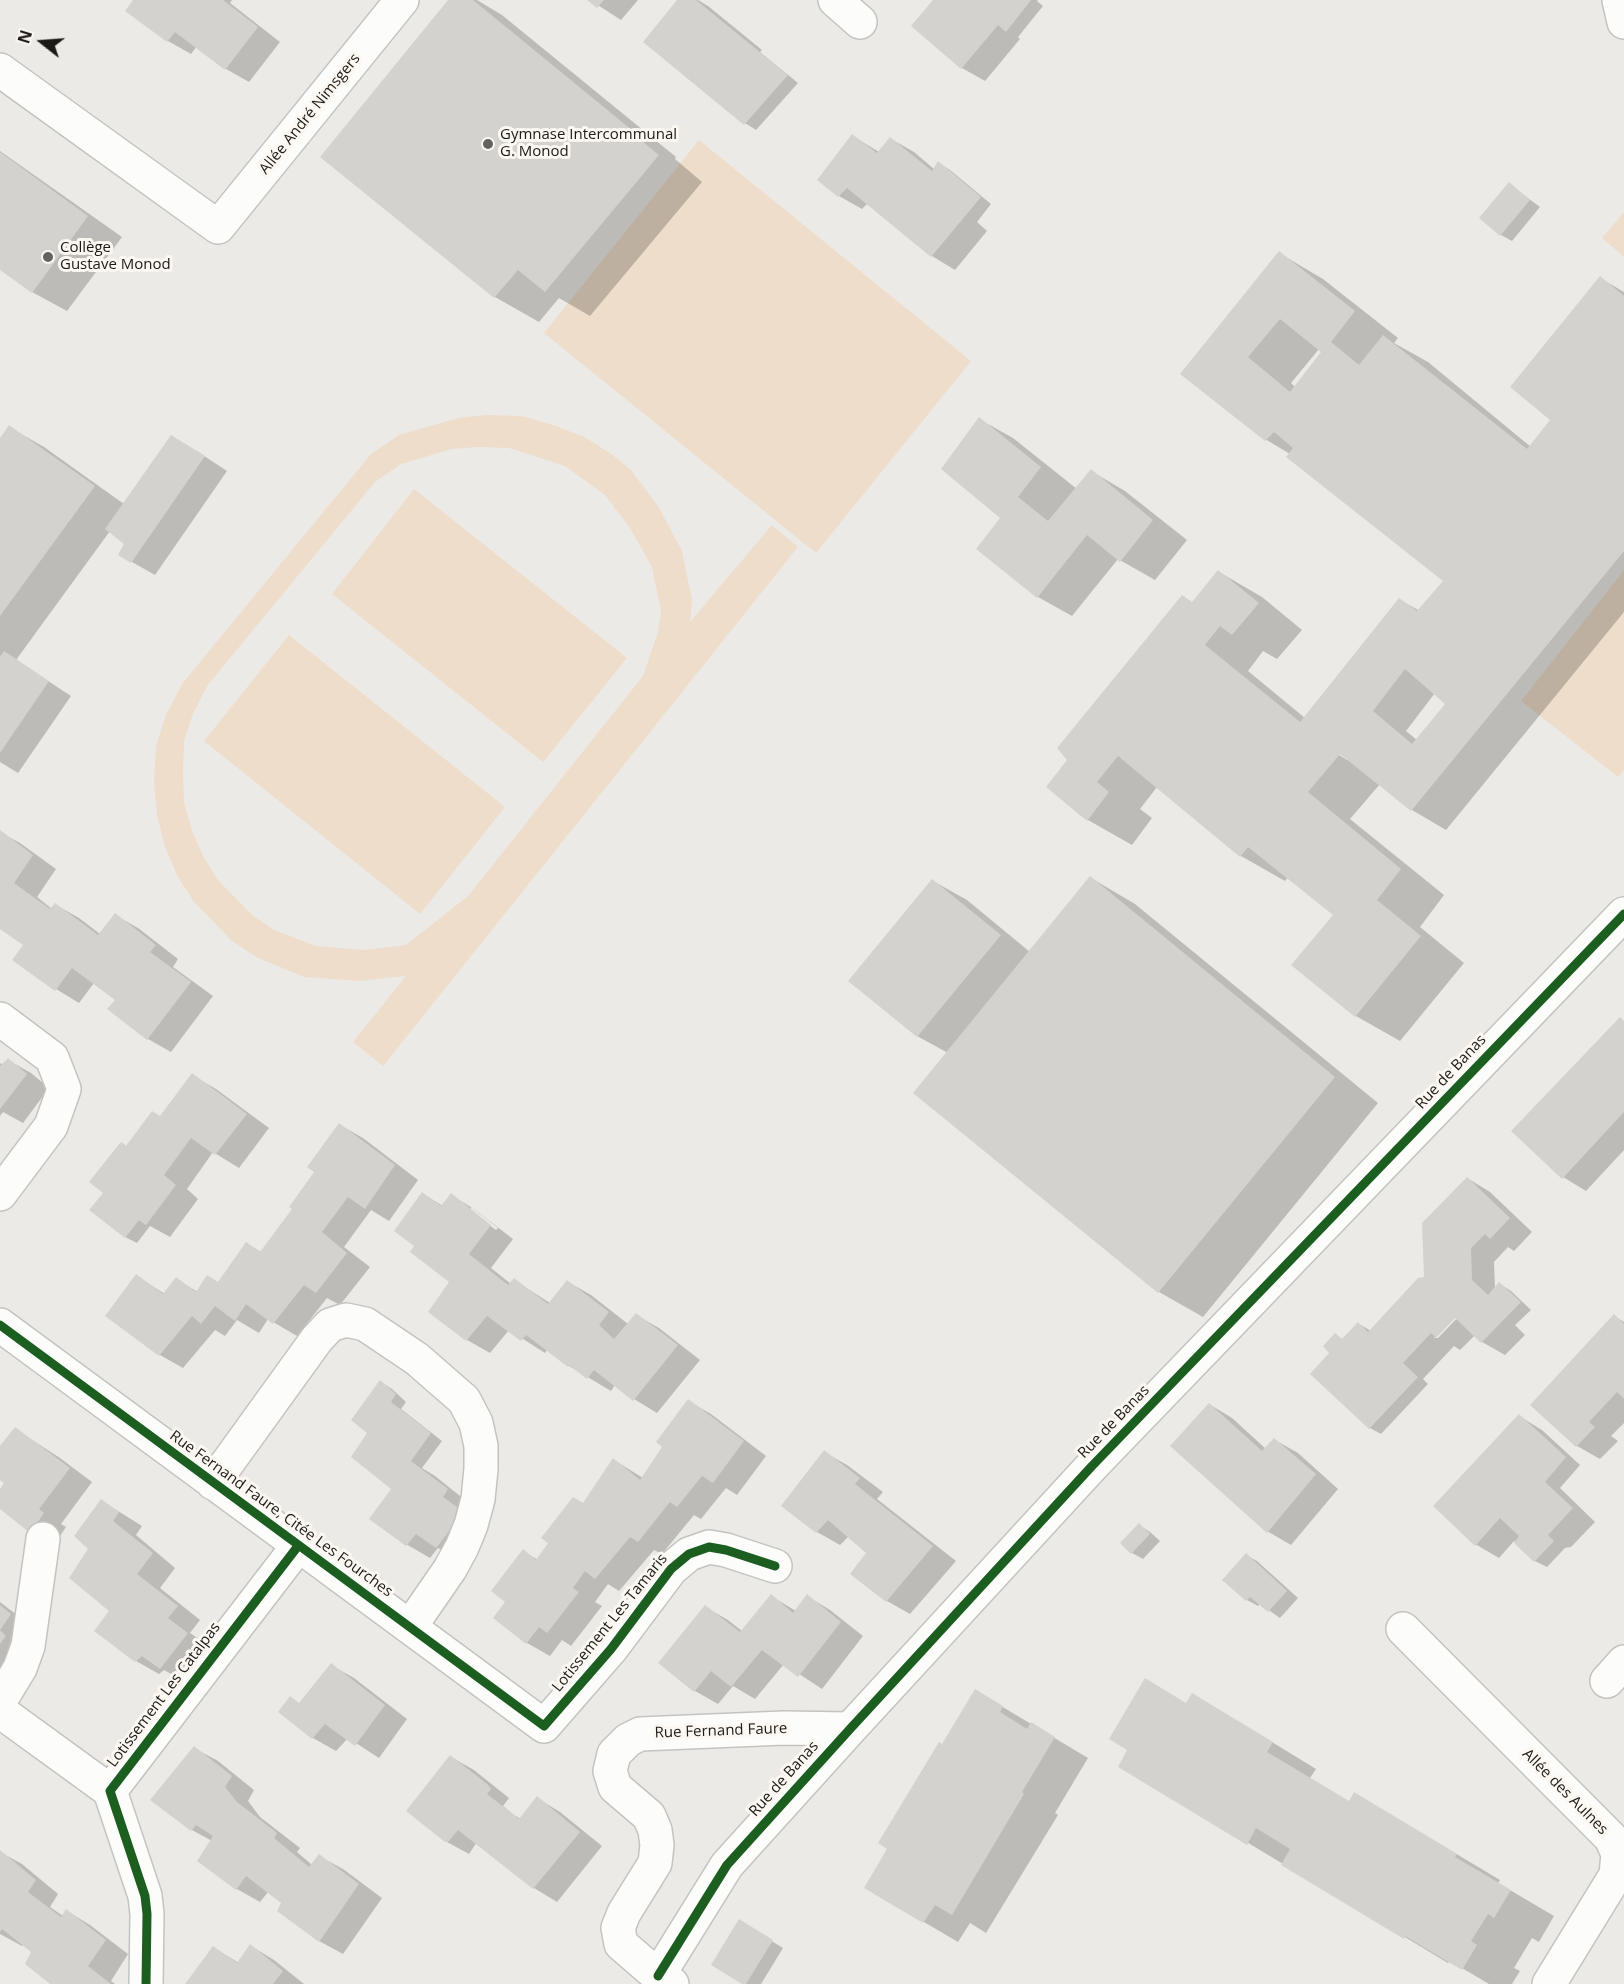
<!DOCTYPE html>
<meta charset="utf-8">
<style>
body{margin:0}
#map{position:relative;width:1624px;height:1984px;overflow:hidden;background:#eceae7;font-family:"Open Sans",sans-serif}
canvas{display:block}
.north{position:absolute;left:12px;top:12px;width:60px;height:60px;-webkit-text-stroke:4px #fcf7f1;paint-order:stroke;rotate:287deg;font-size:16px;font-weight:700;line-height:24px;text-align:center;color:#1c1a18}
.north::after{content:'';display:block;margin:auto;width:21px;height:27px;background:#1c1a18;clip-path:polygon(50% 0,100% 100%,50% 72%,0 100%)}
</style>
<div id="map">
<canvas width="1624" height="1984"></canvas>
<div class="north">N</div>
</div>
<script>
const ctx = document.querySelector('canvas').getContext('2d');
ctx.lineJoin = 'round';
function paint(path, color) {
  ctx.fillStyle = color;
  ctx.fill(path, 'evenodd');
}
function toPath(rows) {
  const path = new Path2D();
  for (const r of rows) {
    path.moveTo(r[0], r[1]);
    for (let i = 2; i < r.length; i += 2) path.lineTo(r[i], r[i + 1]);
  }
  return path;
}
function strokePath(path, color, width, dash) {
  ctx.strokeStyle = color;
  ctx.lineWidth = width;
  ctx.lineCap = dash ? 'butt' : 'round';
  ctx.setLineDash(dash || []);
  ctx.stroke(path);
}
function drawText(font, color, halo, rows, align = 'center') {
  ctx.font = font + ' "Open Sans",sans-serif';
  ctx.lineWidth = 6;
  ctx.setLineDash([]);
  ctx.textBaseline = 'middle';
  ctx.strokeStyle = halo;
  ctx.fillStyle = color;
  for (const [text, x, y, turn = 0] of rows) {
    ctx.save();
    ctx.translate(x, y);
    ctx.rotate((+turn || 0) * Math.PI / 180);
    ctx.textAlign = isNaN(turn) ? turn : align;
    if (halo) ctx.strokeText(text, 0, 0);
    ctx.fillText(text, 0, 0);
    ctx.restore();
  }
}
paint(toPath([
 [699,140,971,361,816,553,544,333],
 [1624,212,1624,257,1602,238],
 [487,415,522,416,553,425,584,437,610,453,630,469,658,506,682,551,692,600,690,622,772,525,798,547,383,1066,353,1042,406,976,359,981,305,977,258,958,232,941,194,902,178,877,165,847,157,815,154,783,156,746,166,715,182,684,371,454,399,435,458,418],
 [478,447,509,448,565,466,605,495,630,528,652,567,661,611,658,632,643,676,468,896,406,945,364,950,316,946,274,930,252,915,218,880,204,858,192,831,184,802,183,774,184,741,193,714,207,686,375,482,401,464,452,449],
 [414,489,627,658,543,762,332,594],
 [1624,570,1624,770,1618,777,1521,701],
 [289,635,505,807,420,914,204,741]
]), '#eeddca');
paint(toPath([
 [135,0,232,0,230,3,280,42,249,82,226,69,197,46,191,54,168,41,127,11],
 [450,0,477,0,502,15,676,157,675,159,702,182,590,316,559,298,539,322,495,297],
 [590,0,638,0,621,20],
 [679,0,698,0,708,6,762,50,760,52,798,83,756,130,745,123],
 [935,0,1038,0,1037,1,1043,6,1018,37,1020,39,985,81,962,68,913,26],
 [853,136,879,152,891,139,914,152,934,169,939,163,950,170,991,204,977,222,987,231,955,270,932,256,868,203,862,209,839,196,819,180],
 [0,151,122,237,67,311,32,292,0,268],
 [1509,184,1540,207,1512,241,1501,235],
 [1279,253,1323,279,1398,338,1394,343,1428,362,1531,447,1552,420,1600,278,1624,292,1624,612,1446,830,1412,810,1380,784,1350,819,1444,895,1420,927,1464,963,1400,1041,1356,1016,1335,915,1288,877,1285,881,1241,856,1157,787,1140,809,1152,818,1132,845,1088,820,1048,787,1219,572,1262,597,1302,630,1277,659,1263,651,1248,671,1305,718,1400,600,1420,611,1445,581,1290,454,1265,439,1182,374],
 [1319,349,1323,352,1295,387,1291,383],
 [1435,693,1447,703,1417,740,1406,731],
 [1334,749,1347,759,1347,760,1333,751],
 [979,419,1013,438,1077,489,1091,471,1125,491,1187,540,1155,580,1118,559,1072,616,1038,597,1002,518],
 [9,427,44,447,124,504,195,450,227,471,155,575,132,562,126,543,110,531,16,660,71,696,18,773,0,762,0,440],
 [0,832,20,843,56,869,37,897,52,909,56,905,79,918,100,934,115,915,138,928,178,959,173,967,213,996,171,1052,148,1039,109,1009,117,999,94,983,79,1003,56,989,25,945,0,927],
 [1091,878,1135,904,1378,1103,1203,1317,1159,1292,948,1053,917,1036,933,881,967,900,1030,952],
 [1624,1021,1624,1150,1586,1191,1563,1177],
 [8,1060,31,1073,49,1088,23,1123,3,1112,0,1116,0,1063,3,1065],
 [192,1075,216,1089,269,1128,239,1168,213,1152,187,1189,198,1199,170,1237,150,1226,137,1243,125,1237,105,1192,123,1144,127,1147,161,1117],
 [340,1125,363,1138,418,1180,389,1221,371,1210,344,1247,370,1267,340,1305,327,1298,297,1336,268,1319,259,1333,237,1320,225,1336,215,1330,183,1368,160,1355,107,1316,136,1276,165,1294,176,1279,198,1292,219,1283,247,1244,261,1252,294,1209,316,1172],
 [1467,1178,1490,1192,1532,1232,1514,1251,1508,1247,1494,1262,1495,1289,1500,1284,1511,1291,1531,1310,1515,1325,1525,1335,1505,1355,1482,1342,1475,1335,1460,1350,1454,1346,1423,1379,1428,1384,1381,1434,1370,1428,1332,1352,1335,1335,1344,1340,1359,1324,1371,1331,1429,1278],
 [1459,1312,1461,1314,1438,1338,1434,1338],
 [423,1194,443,1206,451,1195,474,1209,513,1239,491,1268,511,1284,514,1280,550,1303,568,1282,591,1295,628,1324,636,1315,659,1328,700,1360,657,1413,634,1399,615,1385,611,1391,569,1366,547,1350,545,1353,509,1330,490,1353,467,1340,430,1311,451,1282,416,1245],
 [471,1207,498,1228,496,1230,471,1211],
 [1614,1316,1624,1322,1624,1423,1611,1436,1618,1441,1600,1459,1577,1446,1532,1405],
 [381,1382,392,1389,406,1402,401,1409,442,1441,422,1468,435,1476,470,1504,460,1560,438,1548,430,1558,406,1544,393,1488,369,1433],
 [688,1401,711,1414,766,1456,737,1495,726,1488,701,1519,694,1515,662,1554,654,1550,619,1591,608,1584,595,1602,602,1606,571,1646,562,1640,550,1656,527,1643,507,1601,523,1551,538,1560,584,1505,614,1460,643,1478,664,1447],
 [1209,1404,1232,1418,1266,1449,1275,1440,1298,1453,1338,1489,1291,1545,1267,1531],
 [1519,1416,1542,1430,1580,1465,1560,1488,1595,1522,1571,1547,1565,1548,1547,1567,1535,1561,1514,1541,1499,1558,1475,1544],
 [15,1429,60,1458,92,1482,61,1524,66,1527,54,1545,0,1507,0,1492,7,1483,0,1478,0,1449],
 [824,1452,847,1465,883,1492,877,1499,956,1561,910,1614,887,1601,868,1553,849,1536,840,1545,817,1532],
 [102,1501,142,1526,136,1535,175,1568,160,1588,200,1620,190,1633,211,1647,184,1681,164,1670,159,1674,136,1661,111,1610,90,1549],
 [1139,1525,1150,1532,1160,1541,1143,1559,1132,1553],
 [1246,1555,1257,1561,1298,1598,1280,1618,1260,1604,1258,1606,1247,1600],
 [771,1596,796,1611,807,1596,830,1610,863,1636,822,1689,784,1664,755,1699,733,1686,718,1704,695,1691,705,1607,728,1620,742,1631],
 [0,1602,34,1628,0,1688],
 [331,1665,354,1678,407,1719,379,1758,348,1738,336,1751,313,1738,280,1712,301,1704],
 [976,1691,1088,1758,1055,1813,1058,1815,986,1933,970,1923,958,1942,866,1888,889,1848,943,1746],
 [1187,1704,1236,1720,1316,1769,1310,1778,1350,1802,1398,1819,1500,1880,1498,1883,1554,1916,1539,1942,1532,1938,1514,1968,1520,1971,1512,1984,1489,1984,1450,1961,1448,1963,1120,1766],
 [194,1748,218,1761,254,1790,248,1801,260,1817,300,1848,297,1852,312,1865,319,1856,343,1869,382,1898,343,1954,319,1941,283,1903,268,1892,260,1902,237,1889,199,1860,212,1841,192,1830],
 [451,1757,474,1770,509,1798,503,1806,514,1815,521,1819,537,1798,560,1812,602,1846,557,1902,534,1888,477,1842,469,1854,447,1842],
 [0,1852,22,1864,58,1894,50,1907,63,1916,67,1911,90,1925,128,1954,111,1981,115,1984,52,1984,33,1951,24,1944,22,1946,0,1934],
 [740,1922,783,1948,761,1984,745,1984],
 [251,1946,274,1960,304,1984,187,1984,214,1948,239,1963]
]), '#0003');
paint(toPath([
 [133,0,223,0,258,27,225,70,175,32,167,42,125,11],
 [448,0,473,0,633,131,632,133,659,155,545,292,518,270,494,298,320,157],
 [587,0,604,0,597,8],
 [677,0,696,0,788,75,744,125,643,42],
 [933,0,1031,0,1006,32,998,25,961,69,911,26],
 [852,134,877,153,890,137,932,171,938,161,981,197,931,257,847,188,838,197,817,180],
 [0,152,88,216,32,293,0,270],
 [1509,182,1530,200,1500,236,1479,218],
 [1279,251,1355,311,1331,342,1359,365,1383,335,1527,449,1550,420,1510,387,1600,276,1624,296,1624,551,1411,811,1340,754,1308,792,1401,869,1377,900,1421,936,1355,1017,1291,965,1333,915,1248,847,1240,857,1118,756,1097,782,1109,792,1087,821,1046,787,1067,760,1057,748,1182,595,1192,602,1218,570,1259,603,1232,635,1220,626,1205,645,1300,722,1399,598,1417,611,1443,581,1286,457,1293,448,1274,432,1265,441,1180,374],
 [1280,319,1321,352,1290,392,1248,357],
 [1405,669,1445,704,1412,744,1373,711],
 [979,417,1041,467,1018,497,1048,521,1091,469,1153,520,1120,562,1087,535,1037,598,976,549,1000,518,941,469],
 [9,425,95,486,0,616,0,438],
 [171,435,205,456,131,563,118,555,124,544,105,529],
 [4,651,49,681,0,753,0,657],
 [0,830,33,855,14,883,50,909,55,903,98,935,115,913,156,945,150,952,191,982,147,1040,107,1009,115,1000,72,968,55,991,12,960,23,945,0,929],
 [1090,876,1335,1077,1158,1293,913,1093],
 [932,879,1001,935,917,1037,848,981],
 [1620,1017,1624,1021,1624,1112,1562,1179,1511,1131],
 [8,1058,27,1074,0,1109,0,1066],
 [192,1073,247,1114,215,1155,191,1138,164,1175,176,1185,146,1225,139,1220,125,1238,89,1210,103,1193,89,1182,120,1143,122,1142,126,1146,152,1111,160,1116],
 [339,1123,395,1165,365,1209,348,1197,322,1232,347,1253,316,1293,304,1285,273,1324,246,1304,235,1321,215,1306,201,1324,192,1316,159,1356,105,1316,136,1274,163,1294,176,1277,196,1292,207,1275,218,1282,246,1242,260,1252,292,1209,289,1207,314,1172,307,1167],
 [1467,1177,1510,1218,1490,1239,1485,1234,1471,1248,1472,1280,1488,1295,1499,1282,1521,1302,1481,1343,1455,1318,1436,1338,1431,1333,1403,1363,1418,1377,1369,1429,1310,1374,1329,1353,1323,1346,1335,1333,1342,1339,1358,1322,1368,1332,1418,1278,1424,1277,1422,1223],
 [422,1192,441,1206,451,1193,491,1225,469,1254,508,1285,514,1278,548,1304,567,1280,609,1312,599,1325,614,1339,636,1313,678,1345,633,1401,594,1370,587,1379,569,1365,568,1367,526,1335,521,1341,487,1316,466,1341,428,1312,449,1282,410,1252,414,1246,394,1231],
 [1614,1314,1624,1324,1624,1399,1617,1392,1589,1422,1595,1427,1576,1447,1530,1405],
 [380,1380,396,1394,391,1402,431,1433,411,1461,448,1489,443,1497,464,1512,436,1548,416,1534,406,1546,369,1519,391,1489,351,1457,367,1433,351,1420],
 [688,1399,744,1441,713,1483,702,1476,677,1507,670,1502,638,1542,630,1537,595,1579,585,1571,573,1588,579,1592,547,1633,539,1627,526,1644,493,1618,505,1602,491,1591,523,1549,536,1560,548,1543,541,1538,573,1497,583,1503,613,1458,640,1480,662,1447,656,1442],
 [1209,1403,1262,1451,1274,1438,1316,1474,1267,1533,1170,1446],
 [1519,1414,1566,1457,1545,1482,1573,1508,1548,1535,1554,1541,1534,1562,1514,1543,1519,1536,1500,1518,1475,1546,1433,1506],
 [15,1427,70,1468,39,1509,44,1513,30,1533,0,1509,0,1489,4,1483,0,1480,0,1446],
 [824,1450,860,1478,855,1484,933,1546,886,1602,850,1574,866,1553,828,1520,816,1533,781,1506],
 [101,1499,119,1512,113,1521,153,1553,137,1574,178,1606,168,1618,188,1633,160,1669,142,1656,135,1662,94,1631,109,1611,69,1578,88,1549,74,1536],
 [1139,1523,1150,1534,1131,1554,1120,1543],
 [1246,1553,1287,1591,1268,1612,1250,1597,1246,1601,1222,1580],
 [771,1594,793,1613,807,1594,841,1622,798,1677,762,1650,731,1687,711,1671,694,1692,658,1663,705,1605,740,1632],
 [0,1605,11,1614,0,1630,6,1636,0,1644],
 [331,1663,385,1705,355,1746,325,1724,312,1739,278,1712,290,1696,299,1703],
 [1145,1678,1186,1703,1192,1693,1273,1742,1267,1752,1349,1801,1354,1792,1457,1854,1455,1857,1511,1890,1494,1918,1488,1914,1471,1941,1477,1945,1462,1970,1405,1936,1404,1939,1281,1865,1290,1849,1256,1828,1247,1845,1118,1767,1127,1750,1109,1739],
 [975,1689,1003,1706,1000,1712,1027,1729,1031,1722,1055,1737,1022,1792,1024,1794,952,1915,935,1905,923,1923,864,1888,887,1849,878,1843,939,1742,942,1744],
 [194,1746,232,1776,225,1787,237,1802,277,1833,274,1838,309,1867,319,1854,359,1884,319,1942,277,1911,281,1903,246,1876,236,1890,197,1861,213,1836,196,1825,191,1831,150,1800],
 [450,1755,487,1784,491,1789,487,1794,519,1819,537,1796,580,1832,533,1889,458,1830,448,1842,445,1842,406,1811],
 [0,1850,36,1880,28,1892,61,1917,66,1909,106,1940,88,1966,111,1984,50,1984,25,1964,31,1952,2,1929,0,1932],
 [739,1919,773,1940,746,1984,742,1984,711,1965],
 [250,1944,283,1971,273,1984,185,1984,213,1946,237,1963]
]), '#d3d2cf');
const minor = toPath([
 [835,0,860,22],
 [1619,0,1624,22],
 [0,70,218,227,402,0],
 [0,1019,52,1058,64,1089,51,1126,0,1194],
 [0,1325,544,1726,611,1649,671,1569,689,1554,709,1547,726,1550,775,1566],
 [213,1483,317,1339,330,1325,346,1320,365,1324,417,1359,464,1400,476,1423,481,1446,481,1469,478,1499,471,1525,462,1547,450,1569,410,1627],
 [1403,1629,1611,1838,1618,1854,1616,1875,1549,1984],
 [1607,1681,1624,1662],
 [0,1701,20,1668,28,1646,43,1539],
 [0,1711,110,1791],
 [658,1976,727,1865,850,1729,1092,1466,1624,914],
 [146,1984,147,1914,145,1896,110,1791,298,1546],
 [672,1984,658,1976,621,1944,618,1928,624,1913,655,1863,657,1845,655,1830,649,1816,615,1787,610,1771,614,1754,628,1740,640,1734,784,1728,850,1729]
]);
strokePath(minor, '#c5c3c0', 36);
strokePath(minor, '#fcfcfb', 33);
strokePath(toPath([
 [0,1325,544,1726,611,1649,671,1569,689,1554,709,1547,726,1550,775,1566],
 [658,1976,727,1865,850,1729,1092,1466,1624,914],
 [146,1984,147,1914,145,1896,110,1791,298,1546]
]), '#1b5e20', 9);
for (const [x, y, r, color] of [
 [488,144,6,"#656360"],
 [48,257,6,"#656360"]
]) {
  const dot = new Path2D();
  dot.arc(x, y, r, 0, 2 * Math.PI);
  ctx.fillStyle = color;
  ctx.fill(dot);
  strokePath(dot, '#fcf7f1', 2);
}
drawText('15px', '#1c1a18', '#fcf7f1', [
 ["Allée André Nimsgers",310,114,-51],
 ["Rue de Banas",1451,1072,-47],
 ["Rue de Banas",1114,1422,-46],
 ["Rue Fernand Faure, Citée Les Fourches",281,1514,36],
 ["Lotissement Les Tamaris",610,1623,-51],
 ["Lotissement Les Catalpas",164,1695,-53],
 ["Rue Fernand Faure",721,1731,-2],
 ["Rue de Banas",784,1779,-48],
 ["Allée des Aulnes",1565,1792,45]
]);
drawText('15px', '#1c1a18', '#fcf7f1', [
 ["Gymnase Intercommunal",500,135],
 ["G. Monod",500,152],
 ["Collège",60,248],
 ["Gustave Monod",60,265]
], 'left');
</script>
